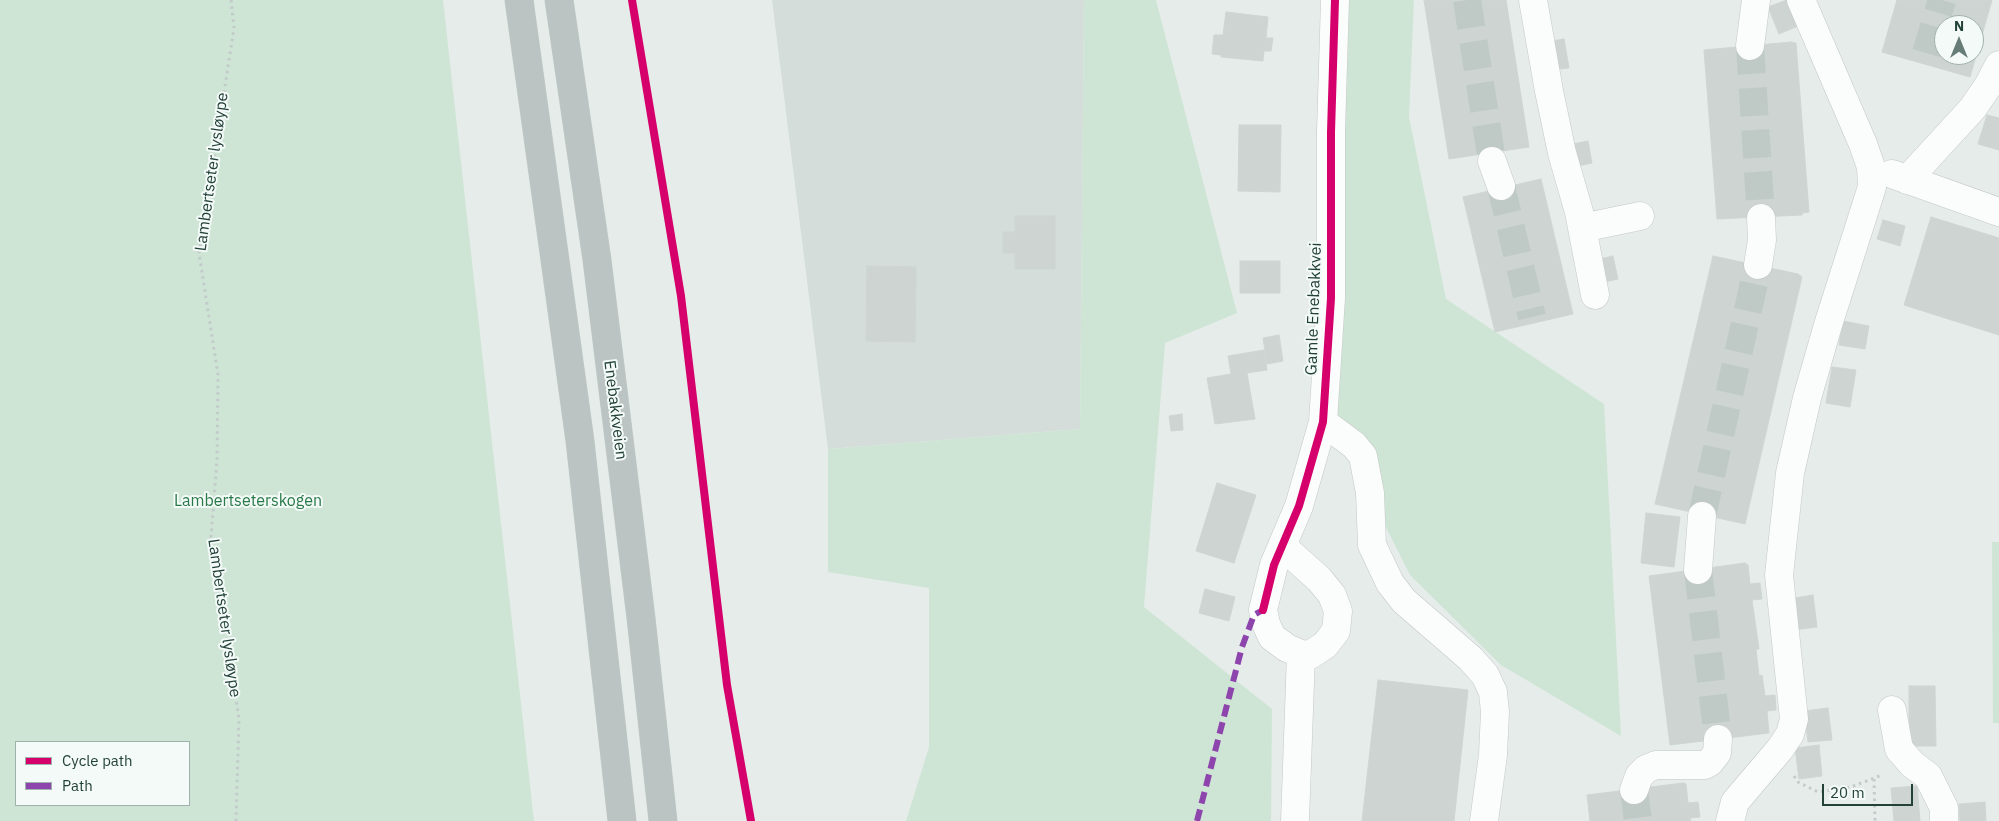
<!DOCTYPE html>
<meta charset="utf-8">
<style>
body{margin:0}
#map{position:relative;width:1999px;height:821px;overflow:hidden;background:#e6ece9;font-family:"IBM Plex Sans",sans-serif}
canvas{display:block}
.legend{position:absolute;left:15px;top:741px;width:175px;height:65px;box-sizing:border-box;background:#f4faf7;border:1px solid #a0b0ab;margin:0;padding:6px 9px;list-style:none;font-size:15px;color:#224139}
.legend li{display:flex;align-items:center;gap:10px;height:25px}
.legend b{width:25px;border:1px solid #a0b0ab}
.north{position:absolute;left:1934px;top:15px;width:50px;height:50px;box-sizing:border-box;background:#f4faf7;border:1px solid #a0b0ab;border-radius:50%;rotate:0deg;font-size:14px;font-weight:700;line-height:20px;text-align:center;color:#224139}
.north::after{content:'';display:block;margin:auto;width:18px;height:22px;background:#677d77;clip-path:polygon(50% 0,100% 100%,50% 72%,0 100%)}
.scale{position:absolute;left:1822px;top:784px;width:91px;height:22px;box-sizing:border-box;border:2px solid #224139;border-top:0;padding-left:6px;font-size:15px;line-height:18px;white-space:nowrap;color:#224139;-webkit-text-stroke:4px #f4faf7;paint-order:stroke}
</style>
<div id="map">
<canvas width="1999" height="821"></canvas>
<ul class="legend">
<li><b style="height:6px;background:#d6006c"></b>Cycle path</li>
<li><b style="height:6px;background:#8e44ad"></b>Path</li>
</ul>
<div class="north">N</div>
<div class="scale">20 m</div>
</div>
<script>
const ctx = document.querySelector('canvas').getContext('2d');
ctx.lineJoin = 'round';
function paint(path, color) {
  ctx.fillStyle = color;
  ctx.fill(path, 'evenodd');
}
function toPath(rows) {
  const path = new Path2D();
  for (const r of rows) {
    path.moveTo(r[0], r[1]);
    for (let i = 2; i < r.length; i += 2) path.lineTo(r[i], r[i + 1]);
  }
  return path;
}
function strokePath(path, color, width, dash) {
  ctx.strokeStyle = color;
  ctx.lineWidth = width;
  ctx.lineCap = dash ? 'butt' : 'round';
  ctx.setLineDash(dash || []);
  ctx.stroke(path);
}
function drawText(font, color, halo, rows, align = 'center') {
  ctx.font = font + ' "IBM Plex Sans",sans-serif';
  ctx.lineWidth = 4;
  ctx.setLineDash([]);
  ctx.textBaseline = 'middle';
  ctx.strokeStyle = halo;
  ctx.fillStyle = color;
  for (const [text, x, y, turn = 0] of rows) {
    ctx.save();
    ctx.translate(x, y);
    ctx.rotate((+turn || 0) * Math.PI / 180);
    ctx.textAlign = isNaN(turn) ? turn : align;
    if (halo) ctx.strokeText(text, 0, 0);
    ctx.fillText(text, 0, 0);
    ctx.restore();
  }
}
paint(toPath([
 [772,0,1084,0,1080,429,828,449]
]), '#d4ddd9');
paint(toPath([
 [0,0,443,0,534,821,0,821],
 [189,742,189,805,16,805,16,742],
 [1084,0,1156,0,1237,313,1165,343,1144,607,1272,709,1271,821,906,821,929,747,929,588,828,572,828,449,1080,429],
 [1348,0,1414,0,1409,117,1446,299,1604,404,1621,736,1501,665,1410,575,1331,418],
 [1992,542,1999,542,1999,723,1993,723]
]), '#cee5d6');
const building = toPath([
 [1424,0,1506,0,1529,147,1449,159,1424,0],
 [1787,0,1798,26,1779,34,1768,7,1787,0],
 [1897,0,1992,0,1970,77,1882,52,1897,0],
 [1944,25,1974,25,1974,55,1944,55,1944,25],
 [1226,12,1268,17,1266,38,1273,38,1271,51,1264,51,1263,61,1221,57,1221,55,1212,54,1214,35,1223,35,1226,12],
 [1564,39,1569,68,1551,70,1546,42,1564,39],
 [1791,42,1796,43,1809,212,1802,213,1802,215,1717,219,1704,50,1791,42],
 [1987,115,1999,118,1999,150,1978,144,1987,115],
 [1239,125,1281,125,1280,192,1238,191,1239,125],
 [1588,141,1592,163,1573,167,1568,145,1588,141],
 [1541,179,1573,314,1495,332,1463,197,1541,179],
 [1015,216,1055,216,1055,269,1015,269,1015,253,1003,253,1003,232,1015,232,1015,216],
 [1931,217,1999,238,1999,335,1904,305,1931,217],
 [1883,220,1905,226,1900,246,1877,239,1883,220],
 [1613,256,1618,279,1600,283,1595,260,1613,256],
 [1713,256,1798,274,1802,277,1745,524,1655,504,1713,256],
 [1240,261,1280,261,1280,293,1240,293,1240,261],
 [867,266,916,267,915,342,866,341,867,266],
 [1843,321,1869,326,1865,349,1839,345,1843,321],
 [1279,335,1283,361,1267,364,1263,338,1279,335],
 [1264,350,1267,370,1247,373,1255,419,1215,424,1207,378,1231,374,1228,356,1264,350],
 [1832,367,1856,370,1850,407,1826,403,1832,367],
 [1182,414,1183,430,1171,431,1169,416,1182,414],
 [1217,483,1256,495,1234,563,1196,551,1217,483],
 [1646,513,1680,517,1674,567,1641,563,1646,513],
 [1745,563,1748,565,1750,584,1760,583,1762,599,1752,600,1759,649,1756,649,1759,676,1762,675,1765,696,1775,695,1776,710,1767,711,1769,733,1670,745,1649,576,1745,563],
 [1205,589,1235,597,1229,621,1199,613,1205,589],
 [1813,595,1817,627,1793,630,1789,599,1813,595],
 [1378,680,1468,690,1454,821,1362,821,1378,680],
 [1909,686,1935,686,1936,746,1909,746,1909,686],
 [1828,708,1832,740,1808,742,1804,711,1828,708],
 [1819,745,1822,776,1799,779,1795,748,1819,745],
 [1683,783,1686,784,1688,803,1698,802,1700,817,1690,818,1691,821,1590,821,1587,795,1683,783],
 [1917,786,1920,821,1894,821,1891,788,1917,786],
 [1985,802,1986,821,1960,821,1959,804,1985,802]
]);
paint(building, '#ced4d2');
strokePath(building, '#ced5d2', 1);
strokePath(toPath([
 [1467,0,1492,161],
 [1750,46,1761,218],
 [1926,53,1942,0],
 [1501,186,1532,317],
 [1702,516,1758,265],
 [1698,570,1718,739],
 [1634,790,1638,821]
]), '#bfcac6', 28, [28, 14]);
const minor = toPath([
 [1533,0,1549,91,1562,153,1579,212,1595,295],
 [1750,46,1756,0],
 [1492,161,1501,186],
 [1892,174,1999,212],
 [1907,180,1973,108,1988,86,1999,65],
 [1582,228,1640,216],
 [1758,265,1762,240,1761,218],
 [1323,422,1354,445,1363,456,1370,493,1372,545,1390,583,1404,601,1471,659,1485,675,1493,692,1495,712,1493,755,1484,821],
 [1282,546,1319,579,1332,595,1338,611,1336,631,1325,645,1310,655,1301,654,1287,648,1272,637,1266,624,1263,610,1274,565,1282,546,1299,506,1323,422,1331,298,1331,132,1335,0],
 [1698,570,1702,516],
 [1892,710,1899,749,1912,764,1928,776,1944,808,1944,821],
 [1634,790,1639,776,1646,769,1656,765,1705,765,1710,762,1717,753,1718,739],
 [1295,821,1301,654],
 [1730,821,1735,802,1780,749,1790,734,1794,719,1779,575,1790,473,1807,398,1828,325,1872,187,1871,167,1863,144,1801,0]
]);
const highway = toPath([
 [519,0,580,441,622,821],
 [559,0,597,260,641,618,663,821]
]);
strokePath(minor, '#c3c9c6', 29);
strokePath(highway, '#c2cbc8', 29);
strokePath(toPath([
 [231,0,234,28,199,253,218,375,217,461,211,537,239,719,236,821],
 [1794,776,1798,782,1818,792,1851,787,1882,775],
 [1874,779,1875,821]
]), '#c2cbc9', 3, [2.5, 4]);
strokePath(minor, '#fbfcfc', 28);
strokePath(highway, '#bbc4c2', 28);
strokePath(toPath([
 [1197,821,1242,647,1254,615,1263,610]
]), '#8e44ad', 6, [12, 6]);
strokePath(toPath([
 [632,0,681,296,727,685,751,821],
 [1263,610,1274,565,1299,506,1323,422,1331,298,1331,132,1335,0]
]), '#d6006c', 8);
drawText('16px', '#224139', '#f4faf7', [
 ["Lambertseter lysløype",212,172,-82],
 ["Gamle Enebakkvei",1314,309,-88],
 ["Enebakkveien",615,410,83],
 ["Lambertseter lysløype",224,618,82]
]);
drawText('16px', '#297a49', '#f4faf7', [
 ["Lambertseterskogen",248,501]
]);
</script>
